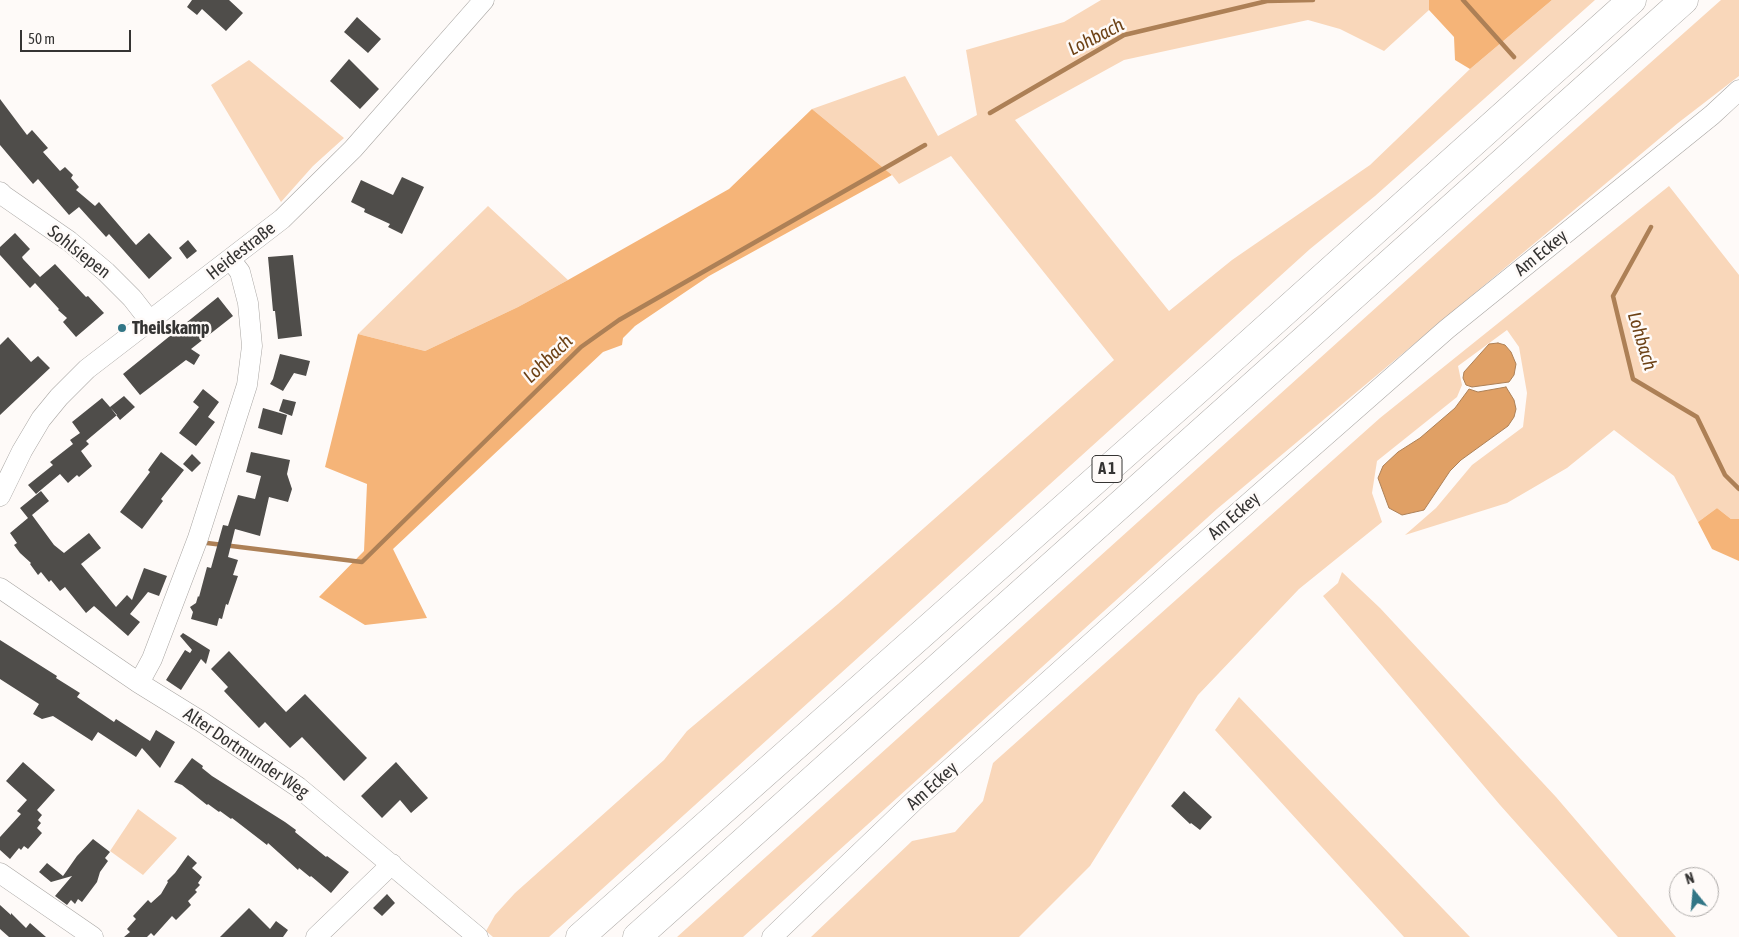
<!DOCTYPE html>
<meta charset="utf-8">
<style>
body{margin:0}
#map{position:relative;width:1739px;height:937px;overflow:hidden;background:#fefaf8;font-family:"Asap Condensed",sans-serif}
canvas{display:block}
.north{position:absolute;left:1669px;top:867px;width:50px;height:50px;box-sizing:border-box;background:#fefaf8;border:1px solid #aeaba9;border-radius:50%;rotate:343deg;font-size:14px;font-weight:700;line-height:20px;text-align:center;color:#353433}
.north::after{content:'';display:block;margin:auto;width:18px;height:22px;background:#327686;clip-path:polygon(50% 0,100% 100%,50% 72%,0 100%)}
.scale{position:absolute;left:20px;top:30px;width:111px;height:22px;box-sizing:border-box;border:2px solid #353433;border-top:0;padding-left:6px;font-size:15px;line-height:18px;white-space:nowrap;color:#353433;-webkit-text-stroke:4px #fefaf8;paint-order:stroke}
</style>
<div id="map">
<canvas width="1739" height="937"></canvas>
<div class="north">N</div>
<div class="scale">50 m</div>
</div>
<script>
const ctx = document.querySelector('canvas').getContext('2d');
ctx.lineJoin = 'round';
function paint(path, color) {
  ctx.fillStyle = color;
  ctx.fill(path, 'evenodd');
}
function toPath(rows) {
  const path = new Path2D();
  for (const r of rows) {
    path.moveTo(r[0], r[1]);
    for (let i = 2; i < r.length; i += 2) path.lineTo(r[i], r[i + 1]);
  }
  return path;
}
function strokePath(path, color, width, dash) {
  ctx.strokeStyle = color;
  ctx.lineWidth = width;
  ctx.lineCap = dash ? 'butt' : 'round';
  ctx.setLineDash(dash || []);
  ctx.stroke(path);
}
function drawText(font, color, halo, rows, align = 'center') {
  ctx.font = font + ' "Asap Condensed",sans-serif';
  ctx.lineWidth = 5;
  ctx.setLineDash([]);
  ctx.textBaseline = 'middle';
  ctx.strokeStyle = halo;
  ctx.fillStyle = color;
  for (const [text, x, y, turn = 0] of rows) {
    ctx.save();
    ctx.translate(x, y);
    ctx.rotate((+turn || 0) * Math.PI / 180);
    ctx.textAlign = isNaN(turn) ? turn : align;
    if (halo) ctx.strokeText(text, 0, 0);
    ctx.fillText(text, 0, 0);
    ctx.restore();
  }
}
paint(toPath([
 [1101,0,1429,0,1429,10,1384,51,1340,29,1308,20,1124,60,1015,120,1169,311,1232,260,1370,165,1470,69,1552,0,1595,0,1375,196,1310,249,549,937,493,937,486,931,495,915,515,893,664,760,687,731,838,604,1114,360,951,156,899,184,892,175,812,109,905,76,938,136,977,115,966,50,1064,22],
 [1721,0,1739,0,1739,76,1678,123,1217,509,743,937,677,937,1480,214],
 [249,60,344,138,313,166,281,202,211,85],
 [1669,186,1739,275,1739,519,1731,519,1717,508,1698,522,1674,476,1614,430,1567,468,1507,503,1405,535,1436,508,1472,465,1523,427,1527,393,1519,347,1507,330,1458,366,1462,385,1457,397,1377,461,1372,493,1382,522,1299,589,1198,695,1090,866,1019,937,811,937,912,841,955,832,983,801,993,763,1380,418],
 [488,206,568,280,518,307,425,351,358,334],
 [1342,572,1380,608,1556,797,1676,937,1618,937,1500,805,1323,596,1338,583],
 [1239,697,1470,937,1404,937,1215,730],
 [138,809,177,838,143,875,110,851]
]), '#f9d7ba');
paint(toPath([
 [1429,0,1552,0,1470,69,1455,60,1454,37,1429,10],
 [812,109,892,175,709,276,635,326,623,338,622,345,603,352,393,549,427,618,365,625,319,597,364,551,367,484,325,467,358,334,425,351,518,307,568,280,729,189],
 [1717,508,1731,519,1739,519,1739,561,1712,549,1698,522]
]), '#f5b478');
const water = toPath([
 [1498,343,1505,345,1511,352,1516,364,1514,375,1509,382,1472,387,1466,385,1463,378,1464,372,1489,344,1498,343],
 [1506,387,1514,400,1516,409,1514,417,1508,426,1461,460,1450,471,1424,510,1402,515,1389,508,1378,478,1383,466,1398,452,1420,438,1455,408,1469,389,1478,392,1506,387]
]);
paint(water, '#e0a065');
strokePath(water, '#ad8056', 1);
strokePath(toPath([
 [1463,0,1514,57],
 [990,113,1124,35,1267,1,1313,0],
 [1651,227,1613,296,1633,379,1697,417,1725,475,1739,489],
 [207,543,362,562,581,347,619,320,925,145]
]), '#ad8056', 4.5);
paint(toPath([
 [192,0,229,0,243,13,226,31,202,9,197,15,187,7],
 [357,17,381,39,368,53,344,32],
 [349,59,379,89,360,109,330,81],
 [0,99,27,135,32,130,48,148,43,152,60,171,65,167,73,175,71,178,79,187,76,190,95,206,99,202,136,245,149,233,172,258,149,279,109,234,106,237,79,207,69,215,38,179,33,184,0,145],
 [402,177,424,187,402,234,388,227,390,224,364,212,365,209,351,202,361,180,393,195],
 [15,233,30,249,22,257,23,259,40,277,55,264,86,297,88,296,104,313,76,337,63,322,67,318,58,310,59,309,35,283,30,288,0,255,0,247],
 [188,240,197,251,187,259,179,248],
 [293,255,302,336,278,339,275,311,273,311,268,257],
 [218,297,233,316,191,349,200,355,194,365,186,360,140,395,123,374],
 [8,337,31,362,38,356,50,368,0,415,0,345],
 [280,354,310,361,306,376,294,373,283,391,270,384,273,379],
 [203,389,219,402,208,417,215,422,196,446,179,433,199,407,193,402],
 [124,396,135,407,120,420,110,407],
 [102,398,117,415,86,441,89,444,81,451,92,466,79,477,77,475,68,483,60,474,36,494,28,485,53,465,50,462,73,444,70,440,80,433,72,422],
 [283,399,296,402,292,416,279,411],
 [263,408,287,415,282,435,258,428],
 [161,452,184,470,161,499,163,501,142,529,120,512,150,472,148,470],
 [251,452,290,460,287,474,292,489,288,502,269,497,260,536,235,529,228,557,238,560,233,575,238,576,228,605,226,604,222,619,219,618,217,626,191,619,193,612,190,607,196,603,198,596,199,597,207,567,211,568,223,525,228,526,238,495,255,499,261,476,246,472],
 [192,454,201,463,192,472,183,464],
 [41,491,49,501,32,515,54,545,64,553,89,533,101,548,81,564,116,607,127,595,132,600,144,568,167,576,159,596,148,592,130,614,140,622,128,636,94,606,86,613,65,587,60,591,51,580,49,582,41,572,38,575,30,564,31,563,20,553,14,545,17,543,10,533,28,518,20,508],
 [183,633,210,650,206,664,201,659,181,690,166,680,185,650,190,653,192,650,180,636],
 [0,640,57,676,56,678,80,693,77,697,114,722,116,719,150,741,156,730,175,742,160,768,142,748,136,757,98,732,92,741,53,716,42,719,33,714,39,704,0,679],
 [229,651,286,712,305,694,367,758,344,781,302,737,290,748,265,722,259,728,224,691,228,687,211,669],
 [192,758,203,766,202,768,212,776,285,822,296,830,295,832,326,857,327,856,349,872,331,893,311,876,310,877,299,868,298,870,268,843,267,845,232,818,231,819,220,811,219,812,208,804,207,805,182,785,174,782],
 [23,762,55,790,37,810,42,815,38,820,41,823,37,828,42,833,28,849,24,846,21,850,19,848,10,859,0,850,0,837,21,814,17,811,27,800,6,781],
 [396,762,428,798,411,813,400,800,382,818,361,796],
 [1184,791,1212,817,1200,830,1191,823,1190,824,1171,806],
 [93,839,110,852,105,858,108,861,100,872,97,882,82,902,78,899,75,904,71,900,67,905,55,896,72,876,51,882,39,872,47,863,63,876,77,856],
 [188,855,197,863,192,868,202,877,198,883,200,885,195,890,197,892,188,901,191,905,176,920,172,916,154,936,151,933,147,937,124,937,130,932,127,929,136,919,133,916,148,900,151,903,161,894,168,882,167,881,175,873],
 [387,894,395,903,382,916,373,908],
 [0,905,11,915,11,913,26,928,30,923,46,937,9,937,0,929],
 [249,908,270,929,276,921,288,930,283,937,220,937]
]), '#4f4d4a');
const minor = toPath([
 [0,192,4,196,69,241,106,272,132,298,150,321],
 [0,496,22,451,41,419,59,397,87,369,282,219,353,149,484,0],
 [0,588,139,683,202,722,298,787,478,937],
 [139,683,152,659,198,538,247,385,252,346,248,303,240,272,230,259],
 [0,873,93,937],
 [316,937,392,864],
 [772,937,915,800,1176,567,1447,329,1712,115,1739,90]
]);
const highway = toPath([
 [580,937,1222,368,1632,0],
 [637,937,1684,0]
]);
strokePath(minor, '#a8a5a2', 21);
strokePath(highway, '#a8a5a2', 29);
strokePath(minor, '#fff', 20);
strokePath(highway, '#fff', 28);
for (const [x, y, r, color] of [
 [122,328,5,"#327686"]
]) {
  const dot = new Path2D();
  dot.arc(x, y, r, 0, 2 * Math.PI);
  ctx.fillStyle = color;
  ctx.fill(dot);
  strokePath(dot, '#fefaf8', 2);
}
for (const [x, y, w] of [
 [1107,469,30]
]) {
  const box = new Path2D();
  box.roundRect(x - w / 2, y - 13.5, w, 27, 4);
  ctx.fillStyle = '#fefaf8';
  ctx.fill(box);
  strokePath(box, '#353433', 1);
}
drawText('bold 16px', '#353433', null, [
 ["A 1",1107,469]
]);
drawText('18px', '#353433', '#fefaf8', [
 ["Heidestraße",241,251,-38],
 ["Sohlsiepen",79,252,38],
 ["Am Eckey",1541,253,-39],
 ["Am Eckey",1234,516,-41],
 ["Alter Dortmunder Weg",246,753,34],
 ["Am Eckey",932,786,-42]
]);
drawText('bold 18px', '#353433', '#fefaf8', [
 ["Theilskamp",132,328]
], 'left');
drawText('italic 19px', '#6d4216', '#fefaf8', [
 ["Lohbach",1096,37,-27],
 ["Lohbach",1642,341,73],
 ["Lohbach",548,359,-44]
]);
</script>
